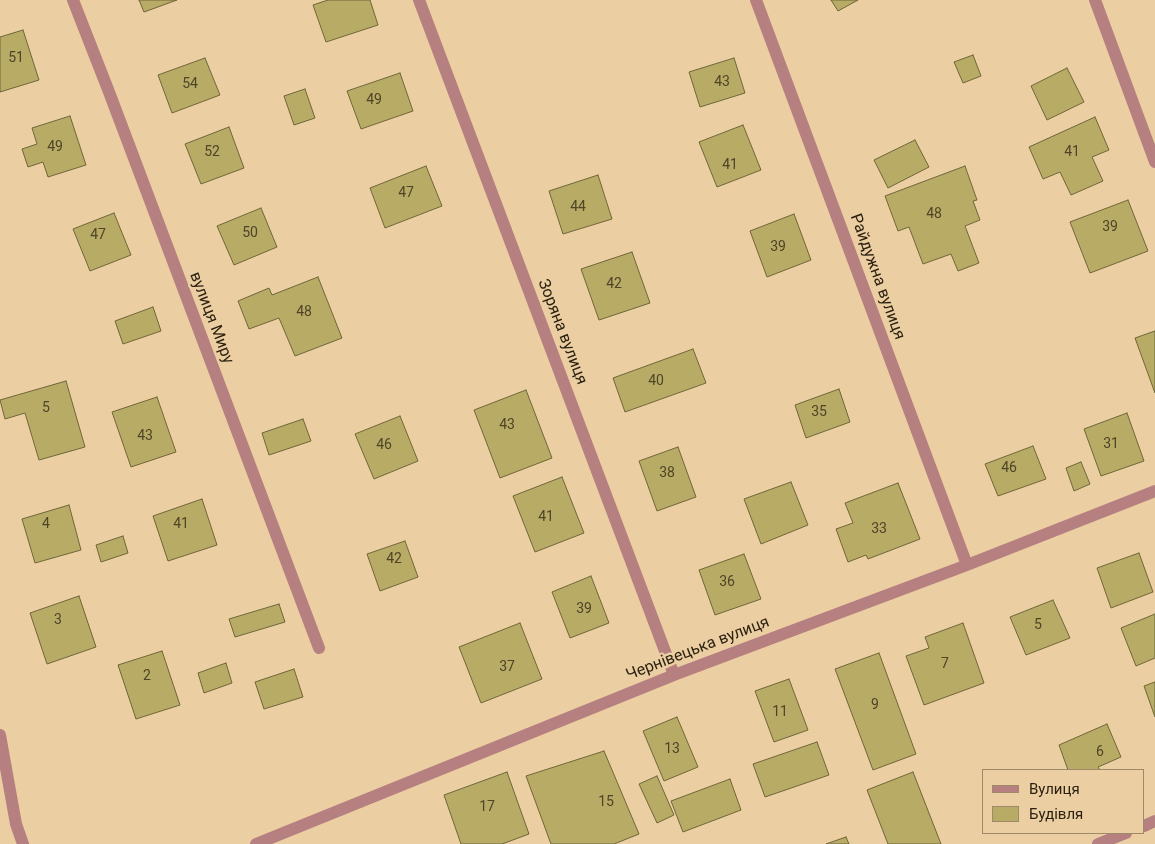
<!DOCTYPE html>
<meta charset="utf-8">
<style>
body{margin:0}
#map{position:relative;width:1155px;height:844px;overflow:hidden;background:#ebcea2;font-family:Roboto,sans-serif}
canvas{display:block}
.legend{position:absolute;left:982px;top:769px;width:162px;height:65px;box-sizing:border-box;background:#ebcea2;border:1px solid #9f8968;margin:0;padding:6px 9px;list-style:none;font-size:15px;color:#2c2110}
.legend li{display:flex;align-items:center;gap:10px;height:25px}
.legend b{width:25px;border:1px solid #9f8968}
</style>
<div id="map">
<canvas width="1155" height="844"></canvas>
<ul class="legend">
<li><b style="height:6px;background:#b67f80"></b>Вулиця</li>
<li><b style="height:14px;background:#b8ab66"></b>Будівля</li>
</ul>
</div>
<script>
const ctx = document.querySelector('canvas').getContext('2d');
ctx.lineJoin = 'round';
function paint(path, color) {
  ctx.fillStyle = color;
  ctx.fill(path, 'evenodd');
}
function toPath(rows) {
  const path = new Path2D();
  for (const r of rows) {
    path.moveTo(r[0], r[1]);
    for (let i = 2; i < r.length; i += 2) path.lineTo(r[i], r[i + 1]);
  }
  return path;
}
function strokePath(path, color, width, dash) {
  ctx.strokeStyle = color;
  ctx.lineWidth = width;
  ctx.lineCap = dash ? 'butt' : 'round';
  ctx.setLineDash(dash || []);
  ctx.stroke(path);
}
function drawText(font, color, halo, rows, align = 'center') {
  ctx.font = font + ' Roboto,sans-serif';
  ctx.lineWidth = 5;
  ctx.setLineDash([]);
  ctx.textBaseline = 'middle';
  ctx.strokeStyle = halo;
  ctx.fillStyle = color;
  for (const [text, x, y, turn = 0] of rows) {
    ctx.save();
    ctx.translate(x, y);
    ctx.rotate((+turn || 0) * Math.PI / 180);
    ctx.textAlign = isNaN(turn) ? turn : align;
    if (halo) ctx.strokeText(text, 0, 0);
    ctx.fillText(text, 0, 0);
    ctx.restore();
  }
}
const building = toPath([
 [139,0,177,0,144,12,139,0],
 [328,0,370,0,378,25,326,42,313,5,328,0],
 [831,0,858,0,838,11,831,0],
 [23,30,39,80,0,92,0,37,23,30],
 [973,55,981,76,963,83,954,62,973,55],
 [205,58,220,95,172,113,158,75,205,58],
 [734,58,745,93,700,107,689,72,734,58],
 [1067,68,1084,102,1047,120,1031,86,1067,68],
 [400,73,413,111,361,129,347,91,400,73],
 [305,89,315,118,294,125,284,96,305,89],
 [70,116,86,165,48,177,43,162,28,167,22,149,37,144,32,128,70,116],
 [1095,117,1109,150,1092,157,1103,181,1071,195,1060,172,1043,179,1029,147,1095,117],
 [743,125,761,170,717,187,699,142,743,125],
 [229,127,244,168,201,184,185,144,229,127],
 [915,140,929,167,888,188,874,160,915,140],
 [426,166,442,206,385,228,370,188,426,166],
 [965,166,977,200,973,201,980,220,965,226,979,263,958,271,951,254,923,264,909,227,898,231,885,196,965,166],
 [598,175,612,219,563,234,549,191,598,175],
 [1128,200,1148,251,1090,273,1070,222,1128,200],
 [261,208,277,247,234,265,217,226,261,208],
 [114,213,131,255,90,271,73,229,114,213],
 [794,214,811,260,767,277,750,231,794,214],
 [632,252,650,303,599,320,581,269,632,252],
 [318,277,342,338,295,356,279,318,249,329,238,301,269,288,272,295,318,277],
 [153,307,161,331,123,344,115,321,153,307],
 [1155,331,1155,393,1135,338,1155,331],
 [693,349,706,383,625,412,613,378,693,349],
 [66,381,85,447,39,460,25,413,5,419,0,400,66,381],
 [839,389,850,422,806,438,795,405,839,389],
 [526,390,552,458,500,478,474,410,526,390],
 [157,397,176,452,131,467,112,412,157,397],
 [1127,413,1144,461,1101,476,1084,429,1127,413],
 [400,416,418,461,374,479,355,434,400,416],
 [303,419,311,441,269,455,262,433,303,419],
 [1033,446,1046,479,998,496,985,464,1033,446],
 [678,447,696,497,657,511,639,461,678,447],
 [1081,462,1090,484,1074,491,1066,468,1081,462],
 [562,477,584,533,535,552,513,496,562,477],
 [791,482,808,525,761,544,744,499,791,482],
 [898,483,920,539,868,559,866,555,848,562,836,529,853,523,845,503,898,483],
 [202,499,217,545,168,561,153,516,202,499],
 [69,505,81,550,35,563,22,519,69,505],
 [123,536,128,553,101,562,96,545,123,536],
 [405,541,418,577,380,591,367,554,405,541],
 [1139,553,1153,592,1111,608,1097,568,1139,553],
 [744,554,761,599,715,615,699,570,744,554],
 [591,576,609,623,570,638,552,592,591,576],
 [79,596,96,647,47,664,30,613,79,596],
 [1053,600,1070,638,1026,655,1010,617,1053,600],
 [279,604,285,622,235,637,229,619,279,604],
 [1155,614,1155,658,1136,666,1121,628,1155,614],
 [520,623,542,679,481,703,459,647,520,623],
 [963,623,984,683,924,705,906,656,929,648,925,637,963,623],
 [162,651,180,705,136,719,118,665,162,651],
 [879,653,916,754,873,770,835,669,879,653],
 [226,663,232,683,204,693,198,673,226,663],
 [294,669,303,697,264,709,255,682,294,669],
 [789,679,808,730,774,742,755,691,789,679],
 [1155,682,1155,717,1144,686,1155,682],
 [677,717,698,767,664,781,643,731,677,717],
 [1107,724,1121,757,1098,767,1100,770,1068,770,1059,745,1107,724],
 [817,742,829,775,765,797,753,764,817,742],
 [604,751,639,834,614,844,551,844,526,776,604,751],
 [507,772,529,834,502,844,461,844,444,795,507,772],
 [913,772,941,844,888,844,867,790,913,772],
 [657,776,674,815,657,823,639,784,657,776],
 [730,779,741,810,683,832,671,801,730,779],
 [846,837,849,844,826,844,846,837]
]);
paint(building, '#b8ab66');
strokePath(building, '#6f6638', 1);
strokePath(toPath([
 [73,0,109,92,319,648],
 [419,0,674,675],
 [756,0,967,565],
 [1095,0,1155,162],
 [0,735,16,824,23,844],
 [1144,826,1155,821],
 [256,844,674,675,967,565,1155,491],
 [1098,844,1126,833]
]), '#b67f80', 12);
drawText('14px', '#4f4426', null, [
 ["51",16,58],
 ["43",722,82],
 ["54",190,84],
 ["49",374,100],
 ["49",55,147],
 ["52",212,152],
 ["41",1072,152],
 ["41",730,165],
 ["47",406,193],
 ["44",578,207],
 ["48",934,214],
 ["39",1110,227],
 ["50",250,233],
 ["47",98,235],
 ["39",778,247],
 ["42",614,284],
 ["48",304,312],
 ["40",656,381],
 ["5",46,408],
 ["35",819,412],
 ["43",507,425],
 ["43",145,436],
 ["31",1111,444],
 ["46",384,445],
 ["46",1009,468],
 ["38",667,473],
 ["41",546,517],
 ["4",46,524],
 ["41",181,524],
 ["33",879,529],
 ["42",394,559],
 ["36",727,582],
 ["39",584,609],
 ["3",58,620],
 ["5",1038,625],
 ["7",945,664],
 ["37",507,667],
 ["2",147,676],
 ["9",875,705],
 ["11",780,712],
 ["13",672,749],
 ["6",1100,752],
 ["15",606,802],
 ["17",487,807]
]);
drawText('16px', '#2c2110', '#ebcea2', [
 ["Райдужна вулиця",877,277,70],
 ["вулиця Миру",211,318,69],
 ["Зоряна вулиця",562,332,69],
 ["Чернівецька вулиця",698,649,-21]
]);
</script>
